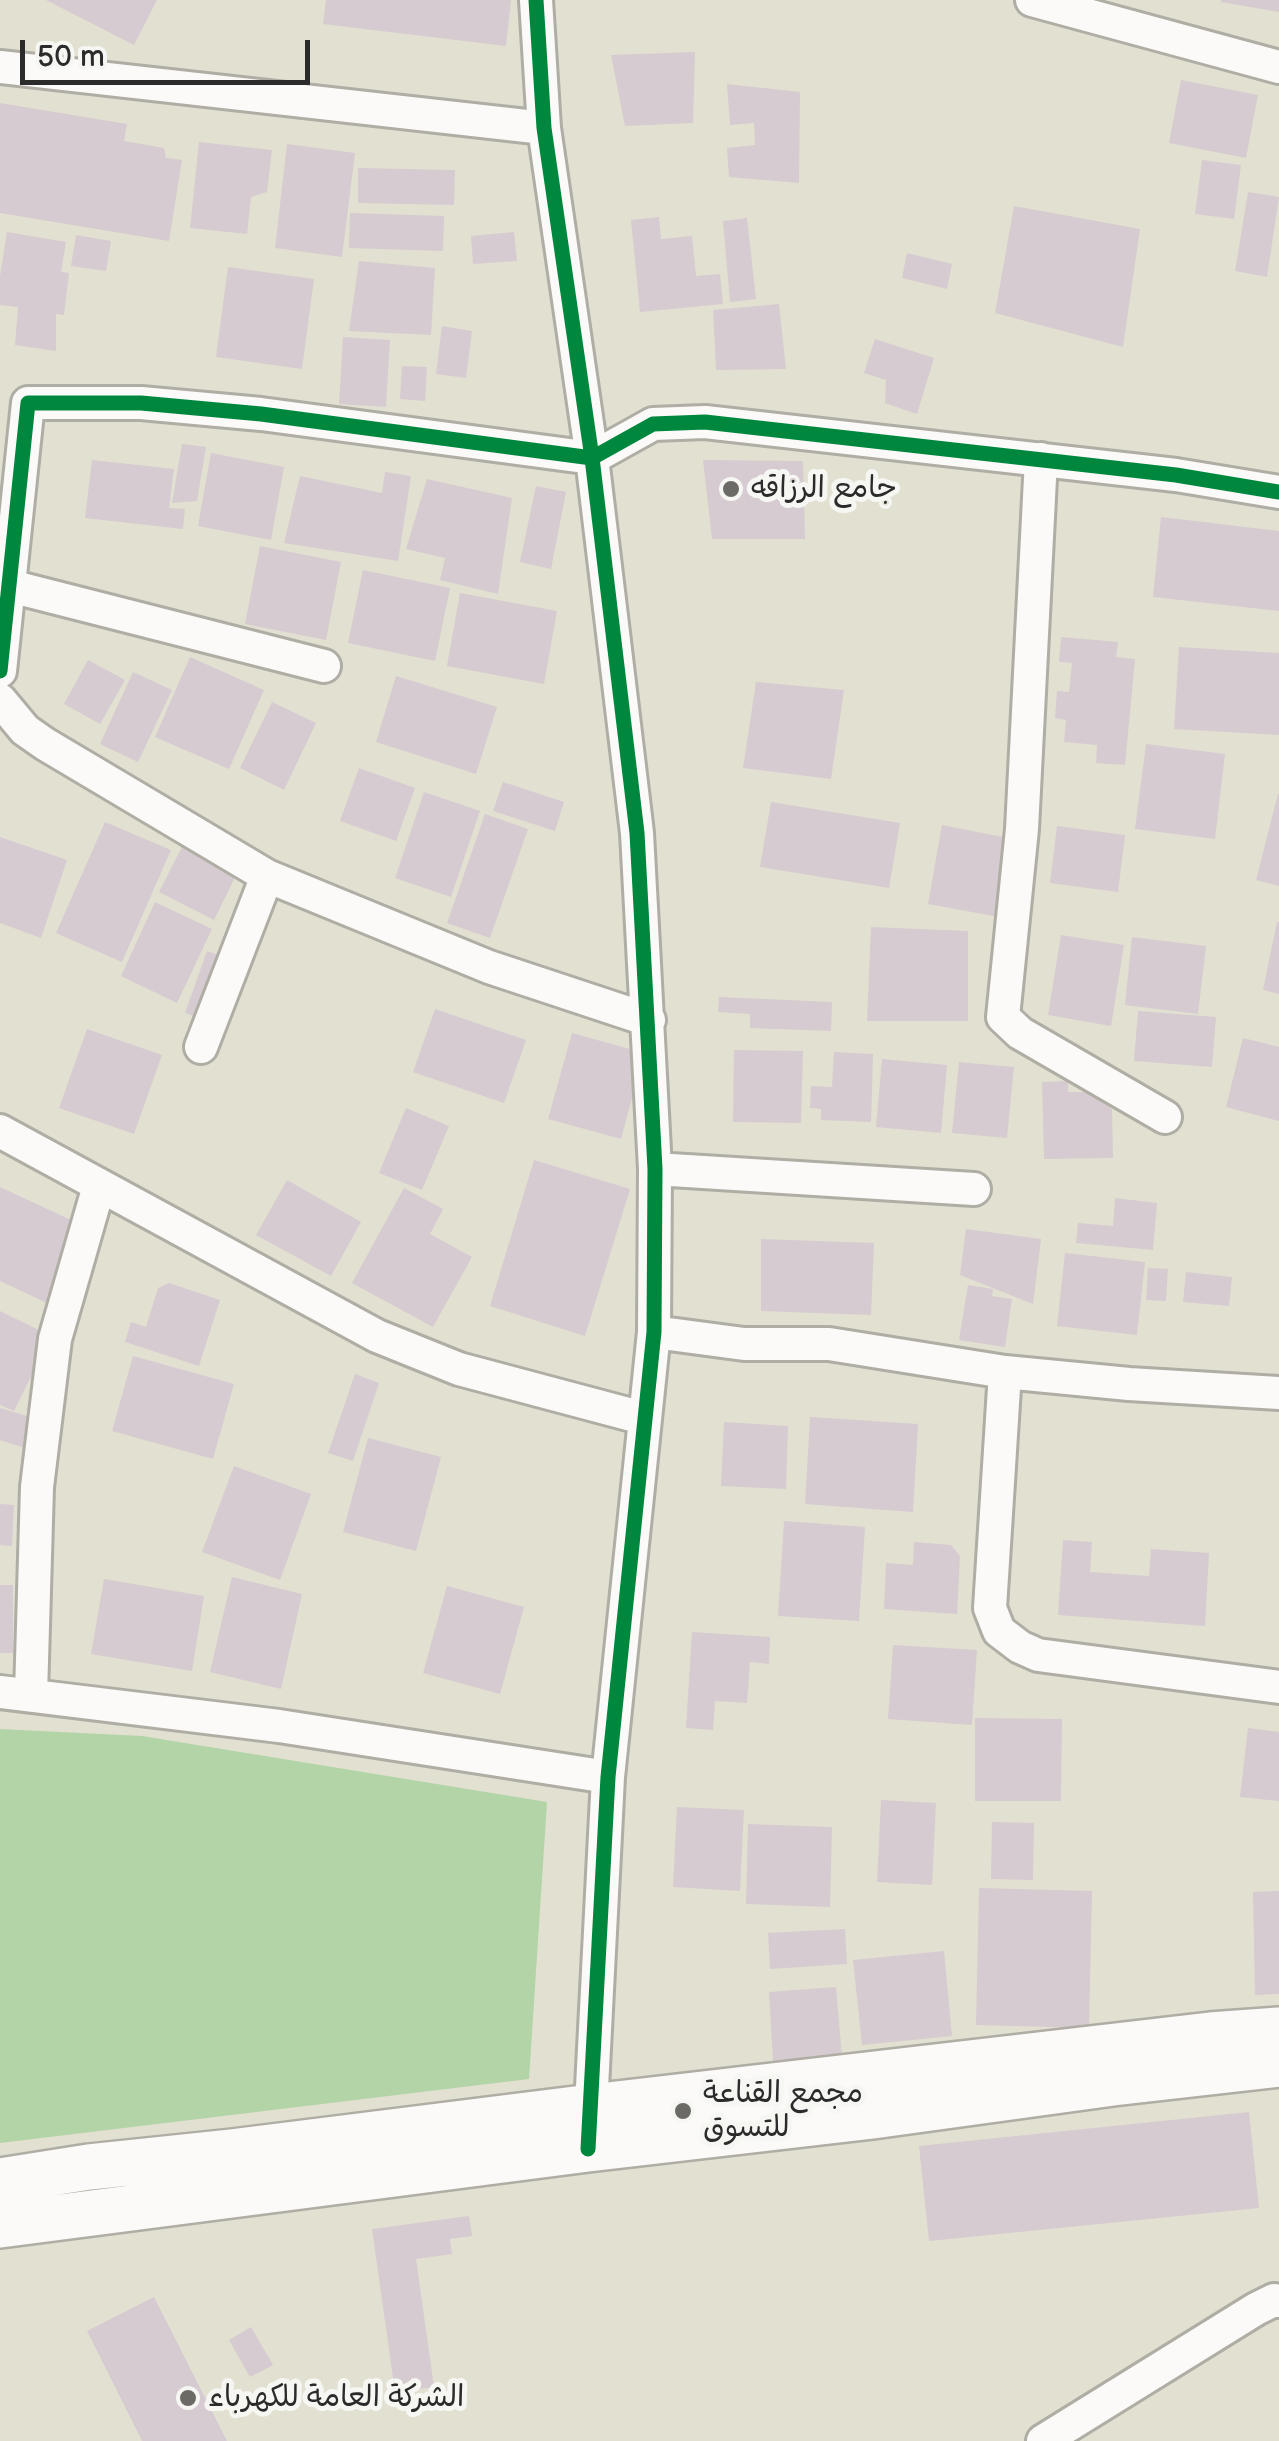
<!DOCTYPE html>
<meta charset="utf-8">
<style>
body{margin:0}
#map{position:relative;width:1279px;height:2441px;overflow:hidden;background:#e2e0d1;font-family:"Balsamiq Sans",sans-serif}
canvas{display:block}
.scale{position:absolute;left:20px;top:40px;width:290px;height:45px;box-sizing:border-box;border:5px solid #2b2b2b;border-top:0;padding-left:12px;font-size:30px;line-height:35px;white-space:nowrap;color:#2b2b2b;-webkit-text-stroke:8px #f6f6f2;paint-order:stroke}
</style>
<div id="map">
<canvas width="1279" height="2441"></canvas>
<div class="scale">50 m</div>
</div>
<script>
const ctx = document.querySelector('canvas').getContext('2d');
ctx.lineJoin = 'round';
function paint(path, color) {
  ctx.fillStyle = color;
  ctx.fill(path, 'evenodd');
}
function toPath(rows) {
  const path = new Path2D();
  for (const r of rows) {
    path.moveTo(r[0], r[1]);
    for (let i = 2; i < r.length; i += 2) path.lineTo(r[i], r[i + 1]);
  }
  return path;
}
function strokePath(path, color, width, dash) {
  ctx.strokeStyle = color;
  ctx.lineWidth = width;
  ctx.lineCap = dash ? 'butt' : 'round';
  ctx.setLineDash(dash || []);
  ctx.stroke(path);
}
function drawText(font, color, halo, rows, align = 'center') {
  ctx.font = font + ' "Balsamiq Sans","Playpen Sans Arabic",sans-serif';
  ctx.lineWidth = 10;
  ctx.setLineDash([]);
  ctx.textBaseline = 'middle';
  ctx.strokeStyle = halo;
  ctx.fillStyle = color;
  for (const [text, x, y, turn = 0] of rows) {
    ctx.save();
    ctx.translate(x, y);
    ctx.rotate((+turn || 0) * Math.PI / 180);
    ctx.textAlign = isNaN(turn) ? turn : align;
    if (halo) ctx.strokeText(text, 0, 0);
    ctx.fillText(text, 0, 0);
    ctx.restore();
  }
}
paint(toPath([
 [0,1729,142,1736,547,1802,529,2079,0,2143]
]), '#b2d4a7');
paint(toPath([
 [46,0,157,0,134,45],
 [326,0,511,0,506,46,323,24],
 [1221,0,1279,0,1279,12,1221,2],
 [695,52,693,123,625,126,611,55],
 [1181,80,1258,95,1246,158,1169,143],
 [727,84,800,92,799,183,729,177,727,148,755,145,754,123,730,125],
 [0,103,127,124,124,141,164,148,166,158,182,160,169,241,0,213],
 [199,142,272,150,267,192,251,197,247,234,190,228],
 [287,144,355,153,342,257,275,248],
 [1202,160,1241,165,1234,219,1195,214],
 [358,168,455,170,454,205,358,203],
 [1248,192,1279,197,1267,277,1235,271],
 [1014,206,1140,229,1123,347,995,313],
 [350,213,444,216,443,251,349,248],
 [659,217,661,239,692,236,696,276,720,274,723,304,640,312,631,220],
 [747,218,756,299,730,302,723,221],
 [7,232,66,242,61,272,69,273,64,315,56,314,56,351,15,345,18,307,0,305,0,276],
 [514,232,517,261,473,264,471,236],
 [76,235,111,241,106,271,71,266],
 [907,253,952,264,947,289,902,278],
 [359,261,435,268,431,335,349,331],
 [228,267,314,279,302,369,216,357],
 [779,304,786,369,716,370,713,310],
 [442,326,472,331,466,378,436,374],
 [343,337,390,340,386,407,339,404],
 [875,339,934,358,917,414,885,403,886,380,864,373],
 [402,366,427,367,425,401,400,399],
 [182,444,206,447,197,501,172,503],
 [211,453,284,467,271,540,198,526],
 [92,460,174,469,169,508,185,509,183,529,85,518],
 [703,460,803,461,805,539,712,539],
 [385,472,411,476,398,561,284,543,300,476,382,493],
 [427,479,512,498,498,594,440,580,445,558,406,549],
 [536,486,566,492,551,569,520,562],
 [1161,517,1279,531,1279,611,1153,597],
 [260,546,341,562,326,640,245,624],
 [363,570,450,588,435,661,348,643],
 [460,593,557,611,544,684,447,666],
 [1061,637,1118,642,1116,657,1135,659,1125,765,1096,763,1097,745,1064,742,1066,720,1055,718,1057,691,1069,692,1072,663,1059,662],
 [1179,647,1279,653,1279,735,1174,729],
 [190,657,264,690,229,769,155,737],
 [88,660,125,680,100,724,64,704],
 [133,672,172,690,138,762,100,744],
 [396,676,497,707,476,774,376,742],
 [756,682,844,690,831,779,743,768],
 [272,702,316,723,284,790,240,768],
 [1146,744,1225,754,1215,839,1135,829],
 [359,768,415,788,396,841,340,821],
 [503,782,564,802,555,831,493,811],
 [424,792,480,811,451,897,395,878],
 [1278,794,1279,794,1279,886,1256,880],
 [771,802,900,823,889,888,760,867],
 [485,814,528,829,490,938,447,923],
 [105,822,171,850,122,962,56,933],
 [942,825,1013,839,999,917,928,904],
 [1057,826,1125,835,1118,892,1050,883],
 [0,837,67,860,41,938,0,923],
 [186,839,240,867,214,920,159,892],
 [155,902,212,929,177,1003,121,976],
 [1277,922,1279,922,1279,994,1263,990],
 [871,927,968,931,968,1021,867,1021],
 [1061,935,1124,945,1111,1026,1048,1015],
 [1132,937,1206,946,1198,1014,1125,1005],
 [207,951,223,957,200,1018,185,1013],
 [719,997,832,1002,831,1031,750,1028,750,1014,718,1012],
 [435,1009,526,1040,504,1103,413,1072],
 [1138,1011,1216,1017,1212,1067,1134,1061],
 [87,1029,162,1055,134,1134,59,1108],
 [572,1033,644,1053,621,1139,548,1119],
 [1243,1038,1279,1047,1279,1121,1226,1107],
 [734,1050,803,1051,801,1123,733,1122],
 [834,1052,873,1054,871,1122,821,1120,821,1109,810,1108,811,1086,832,1087],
 [882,1059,947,1065,941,1133,876,1127],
 [959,1062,1014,1067,1007,1138,952,1133],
 [1068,1081,1068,1092,1089,1092,1112,1109,1113,1158,1044,1159,1042,1082],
 [406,1108,449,1126,422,1190,379,1173],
 [534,1160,630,1189,585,1336,490,1306],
 [287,1180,361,1222,331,1276,256,1235],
 [0,1187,86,1227,51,1305,0,1281],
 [404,1188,443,1209,430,1234,472,1257,433,1327,352,1283],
 [1115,1198,1157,1203,1153,1250,1076,1243,1078,1223,1113,1226],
 [966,1229,1041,1239,1033,1304,960,1275],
 [761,1239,874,1243,871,1315,761,1311],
 [1065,1253,1145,1262,1137,1335,1057,1326],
 [1148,1268,1168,1269,1166,1301,1146,1300],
 [1186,1272,1232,1277,1229,1306,1183,1302],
 [169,1283,220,1300,199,1366,125,1342,131,1322,146,1327,158,1288],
 [968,1285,993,1289,992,1296,1012,1299,1005,1347,959,1340],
 [0,1311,51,1336,14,1411,0,1405],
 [133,1356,234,1384,213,1459,112,1431],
 [355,1374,379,1383,353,1461,328,1453],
 [0,1408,44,1421,34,1451,0,1440],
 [810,1417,918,1424,913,1512,805,1504],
 [724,1422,788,1426,786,1489,721,1486],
 [368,1438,441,1457,416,1551,343,1532],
 [234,1466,311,1494,280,1580,202,1552],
 [0,1504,14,1505,12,1546,0,1545],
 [784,1521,865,1527,859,1621,778,1616],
 [1063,1540,1092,1542,1090,1572,1149,1576,1151,1549,1209,1553,1205,1626,1058,1615],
 [914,1542,951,1545,960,1556,957,1614,884,1609,886,1563,913,1565],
 [232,1577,302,1594,281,1689,210,1672],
 [104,1579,204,1596,192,1671,91,1654],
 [0,1585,13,1585,13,1653,0,1653],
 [447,1586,524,1607,500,1694,423,1673],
 [692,1632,770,1637,769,1664,750,1662,747,1703,715,1701,713,1730,686,1728],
 [893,1645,977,1650,972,1725,888,1719],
 [975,1718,1062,1719,1061,1801,975,1801],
 [1248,1728,1279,1732,1279,1801,1240,1797],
 [881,1800,936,1803,932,1885,877,1882],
 [677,1807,744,1810,740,1891,673,1887],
 [992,1822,1034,1823,1033,1880,991,1879],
 [748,1824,832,1827,830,1907,746,1904],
 [979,1888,1092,1891,1089,2028,976,2025],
 [1279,1891,1279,1994,1255,1995,1253,1892],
 [845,1929,847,1964,770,1969,768,1933],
 [944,1951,952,2036,862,2045,853,1960],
 [836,1987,842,2057,773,2062,769,1992],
 [1249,2112,1259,2208,929,2241,919,2146],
 [469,2216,472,2236,450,2239,452,2254,416,2259,434,2387,395,2392,372,2229],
 [154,2297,227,2441,142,2441,87,2331],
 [251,2327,273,2365,250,2377,229,2340]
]), '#d5cbd1');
const minor = toPath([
 [536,0,544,128,592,458,637,833,655,1169,654,1332,608,1777,590,2126],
 [1032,0,1279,67],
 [0,67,544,128],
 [1041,459,1022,829,1003,1017,1020,1033,1165,1117],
 [10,586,324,666],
 [0,671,28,403,141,403,261,414,592,458,653,424,705,422,1176,475,1279,492],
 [0,700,25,730,45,744,267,876,489,967,649,1020],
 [201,1047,267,876],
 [0,1131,377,1336,459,1369,643,1418],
 [655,1169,974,1189],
 [654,1332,744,1344,829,1344,1005,1372,1129,1384,1279,1393],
 [1005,1372,990,1608,999,1631,1020,1647,1038,1655,1279,1687],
 [0,1692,279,1726,608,1777],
 [31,1695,37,1487,55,1339,99,1186],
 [1043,2441,1256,2309,1274,2300,1279,2301]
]);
const secondary = toPath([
 [0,2181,89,2167,232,2152,591,2107,1210,2035,1279,2030],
 [0,2225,588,2149,873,2116,1113,2083,1279,2064]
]);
strokePath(minor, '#afada4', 38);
strokePath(secondary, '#afada4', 50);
strokePath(minor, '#fbfaf8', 32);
strokePath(secondary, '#fbfaf8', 45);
strokePath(toPath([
 [536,0,544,128,592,458,637,833,655,1169,654,1332,608,1777,588,2149],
 [0,671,28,403,141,403,261,414,592,458,653,424,705,422,1176,475,1279,492]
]), '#00873e', 15);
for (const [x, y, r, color] of [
 [731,489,10,"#6b6a65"],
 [683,2111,10,"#6b6a65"],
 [188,2398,10,"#6b6a65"]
]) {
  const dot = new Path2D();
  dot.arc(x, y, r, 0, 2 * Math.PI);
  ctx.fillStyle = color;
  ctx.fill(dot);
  strokePath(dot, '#f6f6f2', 4);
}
drawText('30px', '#2b2b2b', '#f6f6f2', [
 ["جامع الرزاقه",751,489],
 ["مجمع القناعة",703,2094],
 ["للتسوق",703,2128],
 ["الشركة العامة للكهرباء",208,2398]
], 'left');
</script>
